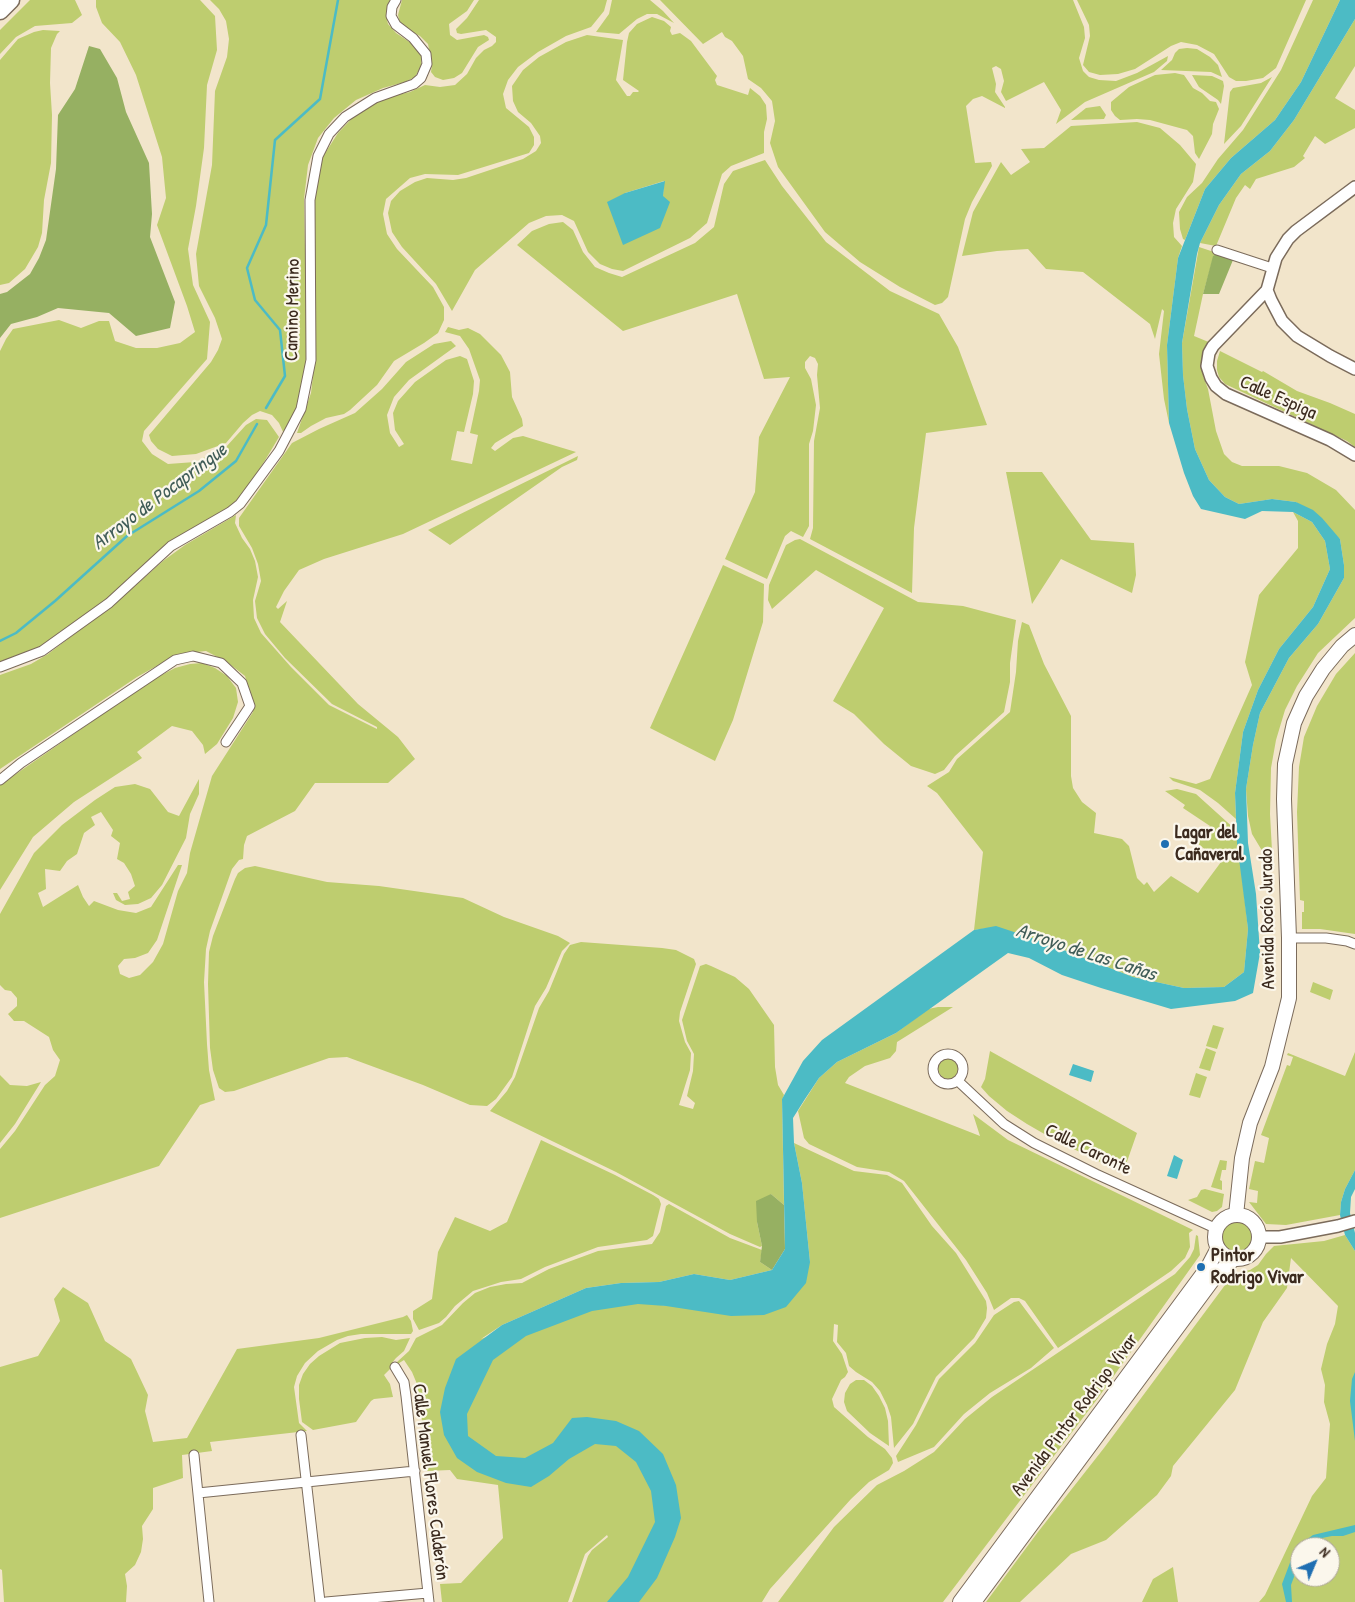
<!DOCTYPE html>
<meta charset="utf-8">
<style>
body{margin:0}
#map{position:relative;width:1355px;height:1602px;overflow:hidden;background:#f2e5cb;font-family:"Patrick Hand",sans-serif}
canvas{display:block}
.north{position:absolute;left:1290px;top:1537px;width:50px;height:50px;box-sizing:border-box;background:#fbf7ec;border:1px solid #aea59a;border-radius:50%;rotate:45deg;font-size:14px;font-weight:700;line-height:20px;text-align:center;color:#3b2a1e}
.north::after{content:'';display:block;margin:auto;width:18px;height:22px;background:#1f6fb2;clip-path:polygon(50% 0,100% 100%,50% 72%,0 100%)}
</style>
<div id="map">
<canvas width="1355" height="1602"></canvas>
<div class="north">N</div>
</div>
<script>
const ctx = document.querySelector('canvas').getContext('2d');
ctx.lineJoin = 'round';
function paint(path, color) {
  ctx.fillStyle = color;
  ctx.fill(path, 'evenodd');
}
function toPath(rows) {
  const path = new Path2D();
  for (const r of rows) {
    if (r.length === 3) {
      path.moveTo(r[0] + r[2], r[1]);
      path.arc(r[0], r[1], r[2], 0, 2 * Math.PI);
      continue;
    }
    path.moveTo(r[0], r[1]);
    for (let i = 2; i < r.length; i += 2) path.lineTo(r[i], r[i + 1]);
  }
  return path;
}
function strokePath(path, color, width, dash) {
  ctx.strokeStyle = color;
  ctx.lineWidth = width;
  ctx.lineCap = dash ? 'butt' : 'round';
  ctx.setLineDash(dash || []);
  ctx.stroke(path);
}
function drawText(font, color, halo, rows, align = 'center') {
  ctx.font = font + ' "Patrick Hand",sans-serif';
  ctx.lineWidth = 4.5;
  ctx.setLineDash([]);
  ctx.textBaseline = 'middle';
  ctx.strokeStyle = halo;
  ctx.fillStyle = color;
  for (const [text, x, y, turn = 0] of rows) {
    ctx.save();
    ctx.translate(x, y);
    ctx.rotate((+turn || 0) * Math.PI / 180);
    ctx.textAlign = isNaN(turn) ? turn : align;
    if (halo) ctx.strokeText(text, 0, 0);
    ctx.fillText(text, 0, 0);
    ctx.restore();
  }
}
paint(toPath([
 [30,0,75,0,82,15,72,23,35,26,16,37,0,54,0,30],
 [96,0,200,0,215,16,217,50,207,85,204,148,196,206,188,249,193,285,210,322,207,359,144,431,142,441,152,454,168,464,195,462,226,447,246,425,256,419,267,420,279,437,264,462,241,497,230,507,170,543,98,607,53,639,28,654,0,662,0,351,6,339,13,329,59,320,81,328,99,321,109,321,115,341,136,348,157,348,180,343,195,332,187,306,157,225,166,198,162,157,136,75,120,42,102,23,96,7],
 [210,0,390,0,386,15,388,24,396,33,417,47,421,56,421,66,415,77,405,82,383,88,356,100,334,118,318,138,308,165,304,199,307,349,303,389,296,413,284,434,279,423,272,415,260,411,252,415,243,423,226,443,196,454,172,456,158,449,151,441,149,435,211,362,218,350,222,339,215,318,199,286,196,254,212,165,215,91,227,57,229,39,226,21,219,9],
 [402,0,474,0,467,11,449,24,450,35,457,40,484,35,488,37,489,40,478,47,462,73,454,78,443,80,435,77,431,72,432,65,428,44,420,36,407,29,400,23,398,15],
 [479,0,607,0,604,11,591,27,566,36,538,52,518,67,508,80,503,94,506,108,529,127,534,137,534,145,529,153,458,175,425,174,410,178,386,199,383,214,387,234,397,249,433,287,444,307,444,320,438,333,424,343,394,361,377,385,350,410,344,414,326,418,311,426,301,433,297,433,311,393,314,367,313,213,315,183,322,158,338,133,359,111,388,97,410,92,425,85,440,87,455,85,467,74,476,58,484,50,492,46,496,42,496,37,486,30,461,34,457,33,456,29,467,18],
 [612,0,650,0,663,11,674,23,657,14,647,14,637,19,619,34,596,32,609,14],
 [660,0,1073,0,1084,27,1085,38,1079,58,1083,71,1089,77,1099,80,1116,81,1137,73,1168,56,1167,61,1154,72,1085,102,1056,124,1061,110,1044,82,1006,101,1001,92,1004,81,1001,69,996,66,992,68,996,84,995,92,1005,107,1005,108,982,96,973,99,966,106,975,163,991,162,992,166,972,202,965,219,948,297,942,303,935,305,900,287,860,262,825,232,778,167,770,143,775,121,772,101,761,88,748,79,743,56,732,41,725,37,722,32,703,44],
 [1077,0,1306,0,1276,68,1263,78,1246,81,1236,81,1229,77,1214,54,1197,45,1181,42,1171,46,1135,69,1118,74,1100,75,1089,72,1083,65,1090,36,1089,25],
 [1313,0,1340,0,1301,82,1275,120,1231,158,1205,189,1185,240,1183,239,1180,229,1179,212,1187,197,1202,183,1218,159,1243,130,1281,70],
 [652,17,664,21,671,27,670,31,672,35,680,33,691,41,717,76,715,80,717,85,748,95,750,88,760,96,766,105,767,119,764,132,764,153,731,166,722,174,707,223,690,238,623,271,612,269,600,264,588,252,574,221,562,215,546,216,529,223,475,270,452,311,436,284,402,247,392,232,388,213,391,201,400,191,415,182,427,178,453,180,466,178,523,159,536,151,541,143,540,136,531,123,518,112,513,101,512,86,523,70,539,57,566,42,587,35,623,40,616,80,627,96,630,96,633,92,638,92,639,91,623,80,627,42,629,33,637,24],
 [664,181,663,196,625,193],
 [1355,19,1355,66,1335,98,1355,110,1355,128,1325,144,1315,136,1303,156,1305,158,1294,167,1256,179,1250,189,1245,185,1236,198,1216,246,1200,243,1219,205,1241,174,1270,151,1294,120],
 [43,30,60,31,57,34,51,48,50,83,52,115,51,163,44,200,42,233,38,247,25,269,9,283,0,285,0,60,18,39,34,32],
 [1187,48,1197,49,1210,57,1218,65,1222,77,1211,72,1161,70,1172,60,1175,53,1179,49],
 [1175,73,1184,75,1193,88,1202,93,1210,101,1216,102,1219,109,1213,124,1212,134,1199,159,1195,153,1193,136,1187,130,1150,120,1137,119,1120,120,1115,116,1111,110,1111,102,1129,87,1155,75],
 [1192,75,1212,76,1223,81,1224,86,1221,104,1218,100,1199,87],
 [1272,77,1241,126,1224,144,1230,92,1233,88,1261,83],
 [1100,106,1106,115,1104,119,1071,120,1086,108],
 [1137,122,1160,128,1180,145,1196,164,1193,182,1176,209,1173,223,1174,237,1182,246,1178,258,1167,345,1169,423,1164,399,1159,354,1164,311,1162,309,1155,339,1150,324,1083,272,1046,269,1028,249,997,251,962,256,973,212,1001,162,1011,175,1030,162,1021,149,1044,148,1071,126],
 [765,160,782,186,826,242,890,291,939,314,958,347,987,425,926,433,914,528,912,593,810,539,813,528,814,441,820,408,817,375,818,364,815,358,810,356,805,362,805,368,811,379,816,405,813,431,809,444,809,526,803,537,791,531,785,536,767,579,725,559,755,492,759,437,790,377,764,379,737,294,623,331,517,245,532,231,549,224,563,222,573,230,583,252,595,267,609,273,622,277,695,243,714,227,724,184,733,171],
 [1199,247,1214,252,1216,254,1214,255,1203,294,1194,336,1211,343,1202,361,1203,376,1208,389,1216,431,1224,454,1232,462,1242,466,1279,466,1307,473,1336,490,1355,510,1355,618,1318,653,1297,686,1285,710,1276,740,1271,768,1270,814,1273,869,1252,834,1248,816,1246,789,1253,745,1260,713,1289,658,1318,624,1344,578,1344,565,1340,539,1296,502,1272,499,1239,504,1225,497,1209,480,1195,449,1187,409,1183,375,1182,343],
 [448,327,459,330,468,328,480,334,501,355,510,372,512,397,522,419,523,426,495,443,491,448,495,451,513,438,523,436,576,452,403,534,324,559,299,570,284,591,276,607,278,609,287,601,280,622,358,704,398,737,415,759,388,783,315,783,295,811,247,836,244,845,243,859,239,860,232,869,210,931,206,949,204,982,207,1044,209,1070,215,1100,200,1105,159,1166,0,1218,0,1149,15,1131,45,1085,55,1076,60,1060,53,1050,49,1037,24,1021,14,1021,8,1014,17,1006,17,998,11,991,5,990,0,985,0,914,34,853,62,825,95,800,115,787,135,784,150,789,168,812,179,816,199,779,199,794,190,814,186,838,162,885,151,898,138,904,125,905,116,900,113,893,117,893,122,901,130,899,128,892,135,886,131,874,124,863,117,859,120,843,111,836,113,830,101,812,91,817,95,825,84,833,77,854,67,861,60,871,45,869,46,889,38,893,43,907,78,885,83,897,89,906,94,901,118,910,136,913,151,907,178,865,182,865,157,940,148,953,135,958,124,959,118,966,120,974,129,978,140,975,153,962,163,944,178,891,187,873,190,853,212,776,253,712,252,699,245,676,227,662,206,651,178,654,137,677,0,769,0,675,31,664,48,654,118,601,163,561,185,545,236,515,235,523,242,538,250,549,255,561,258,577,253,600,254,618,261,633,291,667,329,705,377,729,377,727,332,704,285,658,265,634,257,618,255,601,261,581,258,564,252,548,239,526,239,518,292,443,319,429,355,413,382,389,406,362,434,344,451,341,456,346,409,380,394,397,387,415,390,433,399,447,404,444,395,430,393,413,398,401,415,382,446,360,460,356,467,359,474,381,473,394,464,432,457,431,451,460,472,464,478,435,470,433,479,391,480,380,469,349,460,336,445,332],
 [1220,351,1262,372,1263,371,1297,391,1330,403,1355,414,1355,447,1347,441,1225,384,1219,377,1217,370,1217,361],
 [578,456,577,460,562,467,450,545,428,530],
 [1006,472,1042,472,1091,540,1134,543,1136,575,1132,593,1061,559,1032,604],
 [1293,512,1312,522,1325,541,1330,569,1313,607,1279,649,1258,690,1243,732,1235,793,1236,819,1218,803,1200,790,1173,781,1169,777,1196,784,1210,779,1252,685,1245,662,1259,595,1298,548,1298,521],
 [800,539,918,602,963,606,1016,620,1010,663,1010,682,1004,712,955,756,944,770,935,774,911,766,884,744,854,714,833,701,884,608,816,570,772,609,768,600,769,585,786,545,795,540],
 [723,565,764,584,763,622,733,720,715,761,650,728],
 [1022,622,1029,625,1044,664,1071,716,1071,776,1073,788,1082,802,1096,813,1094,833,1122,839,1129,846,1137,878,1144,885,1147,882,1154,892,1171,876,1198,893,1221,862,1197,843,1210,826,1183,808,1185,805,1165,791,1177,789,1196,794,1237,831,1248,929,1244,972,1224,987,1184,988,1133,977,1038,940,996,927,974,930,983,852,937,793,927,786,949,772,957,759,1010,712,1016,672,1018,641],
 [1355,653,1355,934,1320,929,1302,929,1302,912,1304,912,1304,901,1300,900,1297,812,1299,767,1304,737,1317,706,1336,674],
 [202,663,215,668,227,676,236,688,238,702,233,718,217,744,205,754,203,745,192,731,172,726,137,752,142,758,74,802,33,837,0,890,0,785,152,680,175,668,190,664],
 [255,866,327,882,379,886,463,898,504,917,558,936,570,943,562,951,546,988,535,1006,512,1077,496,1099,487,1106,470,1105,423,1085,347,1057,329,1058,234,1091,225,1092,219,1088,213,1070,210,1048,208,984,209,952,213,936,235,879,238,873,245,868],
 [581,942,662,948,676,950,694,959,696,964,680,1012,679,1021,685,1042,691,1053,690,1070,679,1105,693,1109,695,1103,687,1096,693,1071,694,1054,687,1041,682,1020,700,966,706,964,711,966,735,977,749,989,774,1025,775,1067,778,1085,784,1095,782,1100,784,1205,771,1194,757,1222,762,1246,760,1247,730,1234,616,1172,490,1111,507,1091,515,1077,539,1008,549,991,564,954,570,945],
 [1313,982,1333,990,1330,1000,1310,992],
 [938,1007,953,1007,897,1042,896,1051,890,1058,865,1066,849,1077,845,1083,980,1136,973,1114,1008,1140,1193,1230,1189,1233,1190,1247,1185,1258,1171,1271,1058,1348,1025,1301,1019,1298,1011,1298,994,1310,987,1293,966,1260,904,1181,889,1172,857,1167,809,1144,804,1138,798,1111,819,1078,837,1062,896,1033,928,1009],
 [1213,1025,1224,1028,1217,1049,1206,1046],
 [1206,1048,1216,1052,1210,1071,1199,1068],
 [990,1051,1137,1133,1123,1173,1053,1139,1027,1124,1007,1111,989,1096,981,1087,985,1079],
 [1355,1052,1355,1170,1345,1189,1341,1202,1340,1215,1286,1225,1266,1224,1249,1202,1257,1203,1258,1191,1249,1189,1255,1161,1264,1163,1269,1138,1261,1135,1287,1065,1290,1066,1293,1057,1287,1055,1288,1053,1345,1076],
 [949,1068,11],
 [1196,1073,1207,1077,1200,1098,1189,1095],
 [0,1075,10,1085,27,1086,41,1082,15,1124,0,1143],
 [541,1140,615,1175,653,1195,659,1199,661,1204,653,1236,647,1240,598,1247,545,1267,521,1279,501,1282,473,1291,455,1306,446,1317,439,1323,419,1330,413,1319,413,1311,432,1299,438,1252,455,1217,490,1231,507,1222],
 [794,1143,854,1171,887,1175,902,1183,932,1226,956,1253,986,1301,987,1308,986,1318,974,1338,936,1377,913,1424,894,1448,891,1417,887,1405,880,1391,872,1382,856,1372,849,1366,846,1353,837,1342,838,1325,834,1324,833,1341,842,1354,848,1372,845,1377,841,1380,832,1399,834,1407,868,1437,885,1449,892,1458,893,1463,889,1470,869,1482,851,1499,770,1589,762,1602,572,1602,588,1556,592,1550,608,1537,607,1535,585,1554,568,1602,442,1602,440,1584,461,1583,503,1538,498,1485,457,1479,450,1470,426,1471,421,1410,424,1410,423,1403,420,1403,417,1384,412,1372,404,1360,396,1365,397,1362,409,1351,416,1338,442,1325,463,1303,475,1293,490,1287,506,1284,522,1283,549,1269,598,1251,652,1244,660,1232,666,1206,669,1204,730,1238,762,1250,760,1262,772,1270,730,1280,694,1274,659,1282,621,1283,586,1288,502,1325,481,1339,600,1293,666,1306,810,1262,802,1183],
 [1220,1160,1227,1161,1226,1170,1222,1170,1220,1180,1222,1181,1222,1190,1211,1187],
 [1205,1189,1224,1194,1222,1207,1217,1211,1212,1212,1188,1200,1197,1197,1201,1190],
 [1237,1237,16],
 [1196,1235,1198,1236,1200,1255,1098,1398,943,1602,778,1602,834,1527,877,1485,904,1471,934,1452,965,1419,992,1397,1175,1274,1190,1257,1194,1249],
 [1345,1235,1355,1251,1355,1602,1259,1602,1265,1595,1312,1496,1326,1478,1330,1424,1324,1402,1325,1385,1321,1369,1327,1344,1335,1324,1338,1306,1291,1258,1287,1288,1263,1322,1235,1390,1173,1466,1171,1476,1157,1495,1106,1540,1071,1554,1020,1602,986,1602,1038,1532,1104,1448,1231,1277,1239,1272,1250,1270,1258,1265,1266,1254,1274,1246,1324,1241],
 [1300,1547,1330,1547,1330,1577,1300,1577],
 [63,1287,88,1303,105,1341,131,1359,148,1395,145,1411,153,1442,187,1438,237,1349,319,1338,403,1317,407,1315,411,1321,413,1331,411,1334,361,1334,348,1336,337,1340,318,1351,305,1363,297,1376,294,1387,299,1423,307,1431,210,1442,212,1451,182,1455,183,1478,153,1488,153,1509,142,1526,143,1539,141,1552,135,1565,125,1574,127,1586,126,1602,4,1602,2,1570,0,1569,0,1367,38,1356,60,1321,54,1299],
 [1019,1301,1054,1348,1031,1368,990,1393,964,1414,934,1447,898,1462,896,1456,916,1425,939,1379,975,1343,994,1315,1014,1302],
 [382,1337,396,1340,410,1338,404,1351,396,1358,391,1364,391,1368,384,1375,390,1384,393,1397,374,1399,371,1401,356,1422,313,1430,302,1422,299,1399,299,1385,303,1374,310,1364,319,1356,340,1343,365,1338],
 [856,1380,864,1380,872,1386,879,1396,885,1408,888,1421,889,1446,870,1433,847,1411,844,1402,845,1393,850,1384],
 [1173,1567,1178,1602,1142,1602,1153,1579]
]), '#becd6f');
paint(toPath([
 [89,46,100,49,117,78,126,112,149,163,152,214,150,237,175,302,170,328,136,336,109,313,58,308,37,317,11,324,0,338,0,294,7,292,30,274,39,258,46,240,56,169,58,115,75,89],
 [1216,254,1233,260,1219,294,1203,294,1213,256],
 [771,1194,784,1205,785,1249,772,1270,760,1262,762,1246,757,1222,756,1201]
]), '#96b062');
paint(toPath([
 [1340,0,1355,0,1355,19,1294,120,1270,151,1241,174,1219,205,1200,243,1197,254,1182,343,1183,375,1187,409,1195,449,1209,480,1225,497,1239,504,1272,499,1296,502,1313,510,1322,518,1340,539,1344,565,1344,578,1318,624,1289,658,1260,713,1253,745,1246,789,1248,843,1256,894,1260,953,1253,993,1235,1001,1171,1009,1101,988,1062,975,1029,958,1008,953,896,1033,837,1062,819,1078,805,1099,793,1118,794,1143,802,1183,810,1262,806,1283,786,1307,764,1315,731,1316,666,1306,638,1304,592,1311,526,1336,493,1360,467,1414,468,1436,496,1456,525,1458,553,1443,572,1418,587,1417,616,1421,639,1431,663,1454,676,1485,681,1518,675,1537,657,1578,639,1602,607,1602,628,1577,655,1522,651,1491,636,1462,616,1446,595,1444,569,1459,549,1476,531,1487,506,1483,477,1472,457,1458,444,1435,440,1412,445,1388,456,1359,502,1325,586,1288,621,1283,659,1282,694,1274,730,1280,772,1270,785,1249,782,1099,803,1061,822,1040,974,930,996,926,1038,940,1133,977,1184,988,1224,987,1244,972,1248,929,1237,843,1235,793,1243,732,1258,690,1279,649,1313,607,1330,569,1325,541,1312,522,1293,512,1262,511,1245,519,1201,509,1193,496,1184,473,1169,423,1167,345,1178,258,1205,189,1231,158,1275,120,1301,82],
 [665,181,663,196,670,202,660,228,623,245,607,202,625,193],
 [1073,1064,1094,1071,1091,1082,1069,1075],
 [1174,1155,1183,1160,1177,1179,1167,1176],
 [1355,1170,1355,1189,1351,1197,1350,1213,1355,1233,1355,1251,1345,1235,1340,1215,1341,1202,1345,1189],
 [1355,1372,1355,1441,1350,1401,1352,1379],
 [1355,1525,1355,1532,1343,1536,1332,1536,1322,1538,1309,1547,1300,1547,1300,1561,1291,1585,1292,1602,1286,1602,1282,1584,1291,1560,1302,1543,1313,1535]
]), '#4cbbc5');
strokePath(toPath([
 [266,408,285,376,280,330,255,300,247,268,266,225,275,140,320,99,338,0],
 [0,641,16,633,55,601,127,536,199,491,236,461,257,424]
]), '#4cbbc5', 2.5);
const minor = toPath([
 [1217,250,1272,268],
 [0,667,42,651,109,603,171,546,230,512,240,504,279,451,301,409,311,360,310,200,318,156,329,134,345,117,375,98,414,84,421,78,427,64,426,54,413,38,396,25,391,16,392,7,396,0],
 [0,780,21,763,175,660,193,656,221,663,242,683,250,706,226,742],
 [1289,938,1326,938,1347,941,1355,944],
 [948,1069,15],
 [958,1081,1004,1124,1034,1143,1096,1174,1217,1229],
 [395,1367,404,1382,406,1396,429,1602],
 [301,1435,320,1602],
 [194,1455,209,1602],
 [198,1493,415,1471],
 [326,1602,428,1593]
]);
const tertiary = toPath([
 [1355,187,1296,231,1288,239,1276,258,1267,290,1271,300,1282,321,1297,336,1330,356,1355,369],
 [1267,290,1213,346,1209,353,1207,366,1211,378,1216,386,1226,394,1330,440,1355,455],
 [1260,1237,1280,1237,1338,1226,1355,1221]
]);
const primary = toPath([
 [1236,1215,1242,1158,1250,1123,1272,1067,1289,998,1289,938,1284,799,1285,764,1294,723,1306,696,1323,669,1342,646,1355,635],
 [1237,1237,22],
 [960,1602,1208,1267,1218,1248],
 [974,1602,1217,1274,1234,1259]
]);
const motorway = toPath([
 [0,11,11,0]
]);
strokePath(minor, '#7b6b5b', 11);
strokePath(tertiary, '#7b6b5b', 14);
strokePath(primary, '#7b6b5b', 16);
strokePath(motorway, '#7b6b5b', 19);
strokePath(minor, '#fff', 9);
strokePath(tertiary, '#fff', 11);
strokePath(primary, '#fff', 14);
strokePath(motorway, '#fff', 16);
for (const [x, y, r, color] of [
 [1165,844,5,"#1f6fb2"],
 [1201,1267,5,"#1f6fb2"]
]) {
  const dot = new Path2D();
  dot.arc(x, y, r, 0, 2 * Math.PI);
  ctx.fillStyle = color;
  ctx.fill(dot);
  strokePath(dot, '#fbf7ec', 2);
}
drawText('19px', '#3b2a1e', '#fbf7ec', [
 ["Camino Merino",293,310,-89],
 ["Calle Espiga",1278,398,24],
 ["Avenida Rocío Jurado",1268,919,-91],
 ["Calle Caronte",1088,1150,26],
 ["Avenida Pintor Rodrigo Vivar",1075,1415,-53],
 ["Calle Manuel Flores Calderón",430,1482,83]
]);
drawText('bold 19px', '#3b2a1e', '#fbf7ec', [
 ["Lagar del",1175,833],
 ["Cañaveral",1175,855],
 ["Pintor",1211,1256],
 ["Rodrigo Vivar",1211,1278]
], 'left');
drawText('italic 20px', '#415d58', '#fbf7ec', [
 ["Arroyo de Pocapringue",160,497,-37],
 ["Arroyo de Las Cañas",1086,953,18]
]);
</script>
